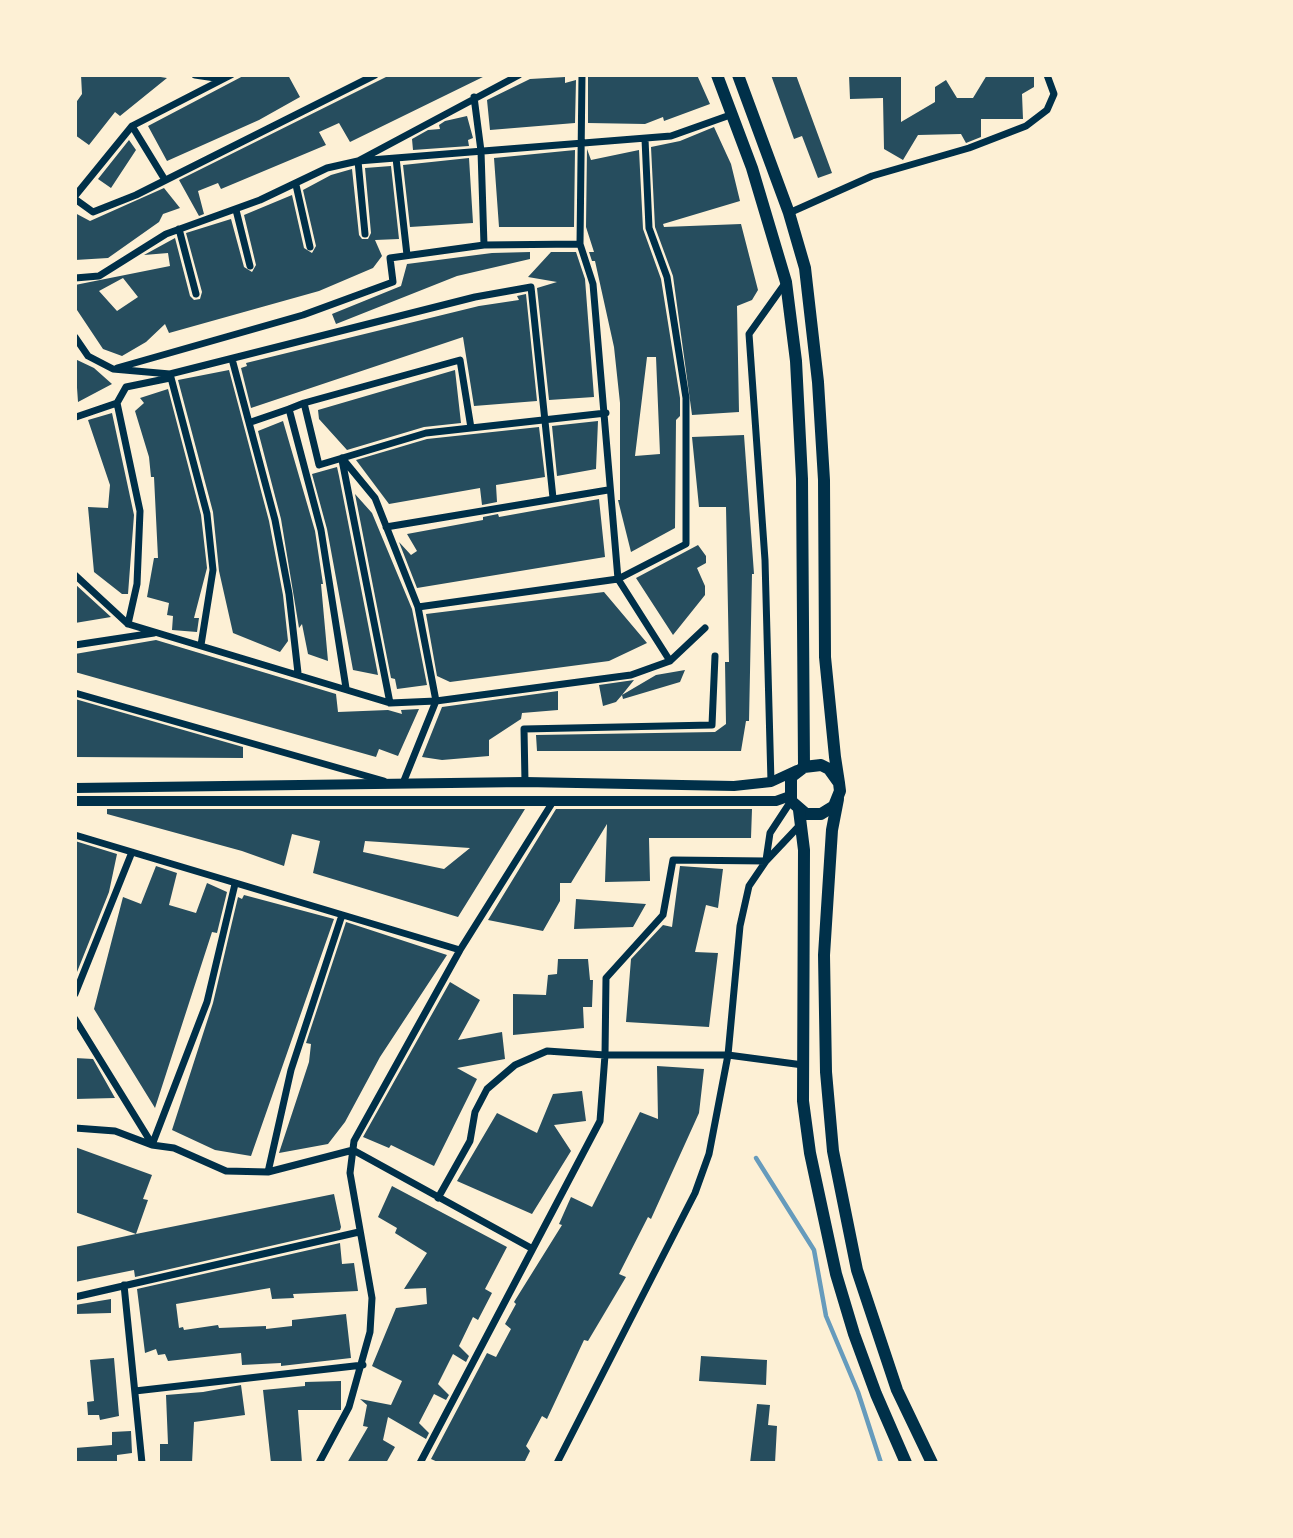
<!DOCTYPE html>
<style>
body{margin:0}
#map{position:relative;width:1293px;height:1538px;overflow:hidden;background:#fdf0d5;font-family:Quicksand,sans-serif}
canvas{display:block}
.frame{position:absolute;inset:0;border:77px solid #fdf0d5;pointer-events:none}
</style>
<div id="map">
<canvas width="1293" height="1538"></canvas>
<div class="frame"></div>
</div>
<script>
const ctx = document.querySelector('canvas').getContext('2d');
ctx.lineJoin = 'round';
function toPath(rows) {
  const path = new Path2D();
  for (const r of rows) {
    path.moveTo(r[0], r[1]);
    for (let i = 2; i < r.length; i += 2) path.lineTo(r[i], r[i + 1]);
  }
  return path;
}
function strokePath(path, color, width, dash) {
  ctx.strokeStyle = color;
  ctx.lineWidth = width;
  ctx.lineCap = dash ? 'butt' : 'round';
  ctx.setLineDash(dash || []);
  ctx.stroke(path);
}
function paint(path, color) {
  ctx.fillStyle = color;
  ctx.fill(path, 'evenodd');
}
strokePath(toPath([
 [756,1158,814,1250,826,1316,858,1392,881,1463]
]), '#669bbc', 4.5);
paint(toPath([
 [81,75,148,75,167,78,120,116,115,112,89,145,75,135,75,104,82,94],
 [245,75,288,75,300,97,259,120,167,161,148,126],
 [390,75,487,75,350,142,339,123,319,132,326,145,221,189,218,183,198,191,204,214,199,216,179,180],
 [697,75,710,104,664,121,663,117,645,124,588,123,588,76],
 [771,75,796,75,832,173,818,178,802,136,794,139],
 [849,75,901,75,901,122,935,102,935,87,946,80,957,98,973,98,987,75,1034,75,1034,87,1022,94,1023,119,981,119,981,137,966,143,961,134,918,135,903,160,884,149,883,98,850,99],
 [565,77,565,83,576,80,575,123,490,130,487,100,530,79],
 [467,116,473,138,468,140,469,146,413,150,412,139,428,130,440,129,439,125,445,121],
 [714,127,731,164,740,201,663,224,664,227,741,224,758,290,752,300,737,306,739,412,692,415,673,276,655,227,651,147,680,141],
 [129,140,136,150,111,188,98,179],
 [587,149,591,160,639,150,643,229,661,279,680,398,680,416,676,420,675,528,631,552,618,500,620,500,620,403,614,347,595,261,592,261,589,252,594,252,586,227],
 [647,357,656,357,660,454,635,456],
 [575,150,574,227,499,227,494,158],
 [469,158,473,223,410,227,403,165],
 [391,166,399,239,375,240,382,256,373,268,319,291,169,333,165,324,146,342,122,356,103,349,75,307,75,285,170,266,168,253,144,255,175,238,190,296,194,300,200,299,202,292,186,233,231,219,244,267,252,272,256,265,244,215,292,195,304,248,312,253,316,246,303,190,331,175,352,169,359,235,362,239,368,239,371,233,365,168],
 [123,278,138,297,117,311,99,291],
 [164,188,180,208,163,214,159,222,108,258,75,260,75,213,90,221],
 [530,252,530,259,457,276,336,324,332,314,401,286,407,264,492,253],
 [551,252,576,252,585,279,594,397,549,400,537,288,557,282,528,277],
 [526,294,537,401,474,406,463,337,251,408,241,368,247,366,246,363,479,306,519,300,517,296],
 [75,359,94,368,112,384,78,402],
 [229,370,269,521,283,595,288,641,280,652,233,633,219,571,213,512,178,380],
 [455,370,461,423,424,427,347,450,319,419,318,410],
 [168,389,201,515,207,568,194,618,199,618,197,632,172,630,173,616,167,615,169,603,147,597,154,558,158,558,154,477,151,477,149,457,135,411,144,403,140,398],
 [112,413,134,515,128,594,122,594,94,572,88,507,108,508,110,485,88,420],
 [283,421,315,531,323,584,321,584,328,661,308,654,302,624,299,628,281,519,258,431],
 [598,421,596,469,557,476,552,426],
 [539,427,545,477,496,485,497,502,482,505,480,488,389,504,356,460,427,439],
 [744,435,754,574,752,574,749,721,746,721,741,751,537,751,536,735,715,732,726,724,725,662,729,662,726,507,699,507,692,437],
 [337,467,339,476,378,675,353,670,327,529,312,474],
 [355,494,372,513,412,609,427,685,397,689,395,679,391,678],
 [599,499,605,557,417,588,399,542,411,555,417,551,407,534,483,520,483,517,498,514,499,517],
 [698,545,706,556,706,563,697,568,705,586,705,595,673,635,636,578],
 [75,584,111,617,75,623],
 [604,592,647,643,609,661,450,682,437,676,426,614],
 [156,640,336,694,338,712,388,710,402,714,401,710,419,709,398,756,379,749,376,757,75,672,75,654],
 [685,670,680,682,623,699,622,695,616,702,603,706,599,685,634,680,622,695,656,675],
 [558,691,558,710,522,713,521,719,489,740,489,756,442,760,422,757,442,707],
 [75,699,243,747,243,758,75,757],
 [107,809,525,809,458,917,313,873,320,841,292,834,284,866,242,851,107,814],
 [365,841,470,848,444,869,363,852],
 [556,809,752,809,751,838,649,838,650,881,605,882,607,824,571,883,560,883,560,901,543,931,488,920],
 [75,841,117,854,109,892,75,977],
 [156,866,177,873,169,905,196,913,207,883,227,892,217,933,212,932,155,1108,94,1009,123,897,141,904],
 [680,866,723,869,718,908,706,905,695,952,718,953,709,1027,626,1022,631,959,663,925,672,927],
 [244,895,334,919,251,1156,215,1150,172,1130,213,1003,238,897,242,899],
 [576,899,646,904,633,927,574,929],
 [346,922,447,955,380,1057,345,1122,328,1144,279,1153,309,1062,311,1044,306,1043],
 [558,959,588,959,590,980,593,980,592,1007,583,1007,584,1028,513,1035,513,994,546,995,548,975,557,974],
 [450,982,480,1000,458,1040,502,1032,505,1059,457,1068,477,1079,434,1166,391,1145,389,1148,363,1137],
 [75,1058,93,1059,115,1098,75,1099],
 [657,1066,704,1069,699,1113,651,1219,648,1217,619,1274,626,1277,588,1341,584,1340,547,1419,542,1416,526,1446,530,1451,524,1463,440,1463,431,1459,487,1353,496,1357,511,1329,505,1324,516,1304,514,1302,562,1225,559,1224,571,1197,592,1207,640,1112,658,1119],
 [582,1091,586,1121,554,1125,571,1151,532,1214,457,1181,497,1113,537,1133,553,1094],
 [75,1147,152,1175,143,1199,148,1200,136,1234,334,1194,341,1227,340,1230,135,1277,134,1270,75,1282,75,1247,136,1234,75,1212],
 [392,1186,507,1247,485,1289,492,1293,478,1320,473,1317,459,1346,469,1356,466,1362,453,1354,438,1384,449,1395,446,1400,434,1394,419,1423,429,1433,426,1439,388,1417,383,1440,395,1447,386,1463,347,1463,368,1427,363,1426,367,1405,360,1399,391,1405,402,1381,372,1366,396,1308,427,1304,426,1288,404,1289,427,1253,395,1233,397,1228,378,1217],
 [340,1243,342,1264,354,1263,358,1291,293,1294,294,1298,272,1299,270,1288,176,1304,179,1328,183,1327,184,1330,218,1325,219,1328,266,1326,266,1329,292,1326,292,1320,346,1314,351,1358,281,1366,281,1363,242,1365,241,1353,168,1361,165,1354,158,1355,156,1349,145,1353,137,1289],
 [111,1299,111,1313,75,1314,75,1305],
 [701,1356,767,1360,766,1385,699,1381],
 [114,1358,119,1416,100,1420,99,1415,88,1415,87,1402,94,1401,90,1360],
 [341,1381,341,1410,298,1410,302,1463,271,1463,263,1390,305,1386,305,1382],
 [241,1385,245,1415,194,1422,192,1463,160,1463,160,1444,168,1444,166,1395,203,1392],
 [757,1404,770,1405,768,1425,777,1426,775,1463,750,1463],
 [131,1431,132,1453,117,1455,117,1463,75,1463,75,1448,112,1445,112,1432]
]), '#264d5e');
strokePath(toPath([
 [195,75,222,79],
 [582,75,580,244,593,284,618,579,670,661],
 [474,97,481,151,484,245],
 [132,126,165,180],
 [396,158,407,255],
 [296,185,310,247],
 [75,196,132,126,231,75],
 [75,199,93,212,136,195,375,75],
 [236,210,250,266],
 [789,213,872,176,969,148,1026,126,1047,110,1054,94,1047,75],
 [179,229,196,294],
 [365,234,358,161,519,75],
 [75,278,99,276,166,234,260,200,327,168,358,161,671,136,733,114],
 [75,337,88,356,113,369,170,374,475,297,531,287,553,498],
 [232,359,275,520,289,594,298,673],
 [117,368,303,315,393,282,390,258,484,245,580,244],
 [170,374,207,514,213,570,201,645],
 [117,403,140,511,137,584,128,624],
 [304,403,460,360,471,428],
 [76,417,117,403,126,387,170,378],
 [251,422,289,409],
 [342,458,375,498,418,607,436,701,403,783],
 [342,460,390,703],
 [386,527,608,490],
 [75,575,128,624,390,703,436,701,631,675,670,661,705,628],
 [418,607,618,579,686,544,686,398,667,277,649,228,645,139],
 [75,645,154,633],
 [346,688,321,530,289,409,304,403,319,465,426,433,606,413],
 [75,693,384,781],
 [525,782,524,729,712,725,715,656],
 [771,782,765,560,749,334,786,282],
 [75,835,460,950],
 [766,860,770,833,791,801],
 [75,994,132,852],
 [75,1019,152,1144],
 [75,1128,115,1131,152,1145,174,1148,226,1171,268,1172,353,1150,531,1248],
 [152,1145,207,1002,235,884],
 [268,1172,291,1070,342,915],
 [438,1198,470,1141,475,1112,487,1089,515,1065,547,1051,605,1055,728,1055,803,1065],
 [124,1285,142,1463],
 [75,1297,359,1232],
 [135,1391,363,1365],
 [319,1463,349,1407,370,1332,372,1298,350,1173,354,1141,460,950,554,800],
 [420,1463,600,1121,605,1055,606,978,663,915,673,860,766,861],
 [557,1463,695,1193,709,1154,728,1055,740,926,749,886,766,861,800,825]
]), '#003049', 7);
strokePath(toPath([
 [75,788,525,782,734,786,771,782,797,770],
 [75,801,776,801,790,796]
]), '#003049', 10);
strokePath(toPath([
 [717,75,752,168,786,282,796,361,802,479,804,767],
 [738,75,789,213,805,268,818,382,824,480,825,657,835,757,839,783,840,791,834,806,821,814,806,814,791,801,791,777,804,767,821,765,829,769,839,783]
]), '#003049', 12);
strokePath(toPath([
 [838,799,832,830,824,955,826,1072,833,1151,857,1270,897,1390,932,1463],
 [799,810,804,850,803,1101,810,1153,836,1274,854,1334,876,1394,906,1463]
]), '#003049', 12);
</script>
